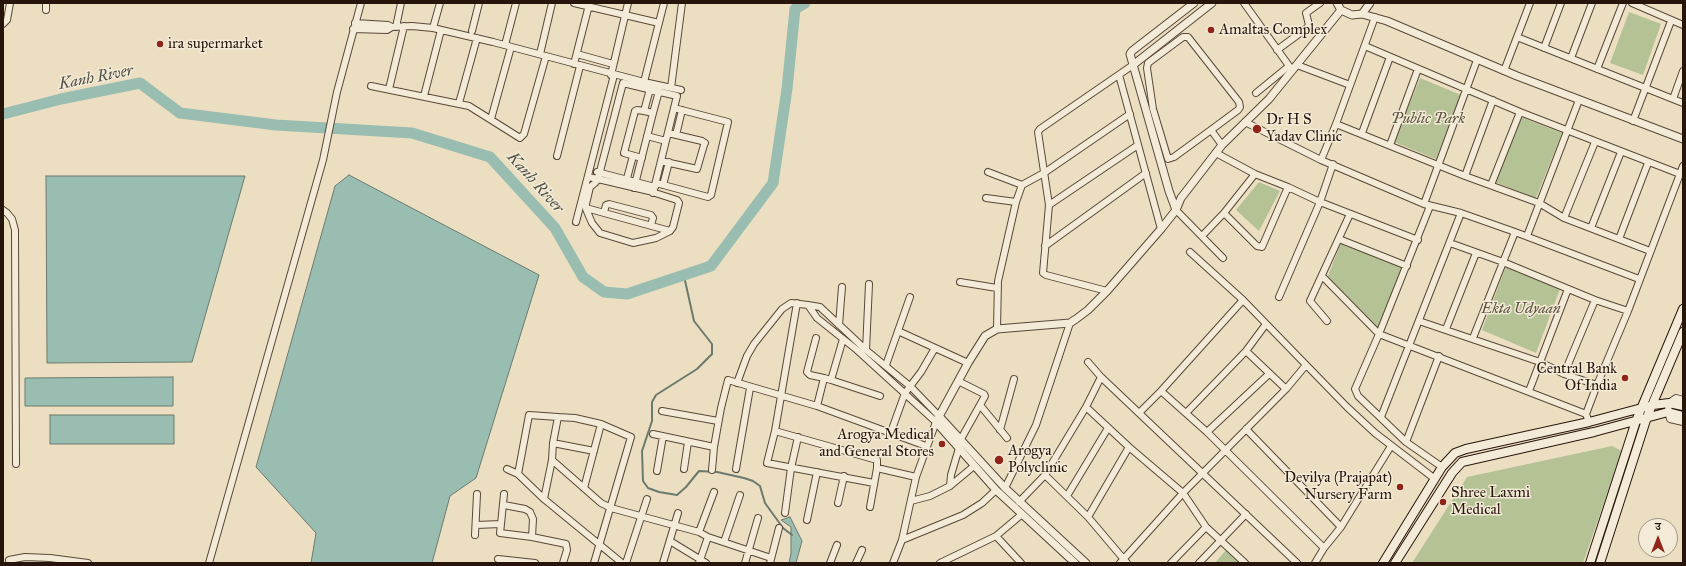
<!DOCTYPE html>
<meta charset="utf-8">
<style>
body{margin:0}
#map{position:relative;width:1686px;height:566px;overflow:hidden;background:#ecdfc1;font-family:"IM FELL Great Primer","Noto Serif Devanagari",serif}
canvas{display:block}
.frame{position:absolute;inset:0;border:4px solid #27150b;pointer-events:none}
.north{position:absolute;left:1638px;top:518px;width:40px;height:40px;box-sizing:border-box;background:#f3ead7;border:1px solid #a19585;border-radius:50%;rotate:0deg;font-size:11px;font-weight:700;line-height:16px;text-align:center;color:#27150b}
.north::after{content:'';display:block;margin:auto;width:14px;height:18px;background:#8f2418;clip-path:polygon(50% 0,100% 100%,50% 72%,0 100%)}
</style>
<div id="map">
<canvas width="1686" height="566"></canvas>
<div class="frame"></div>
<div class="north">उ</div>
</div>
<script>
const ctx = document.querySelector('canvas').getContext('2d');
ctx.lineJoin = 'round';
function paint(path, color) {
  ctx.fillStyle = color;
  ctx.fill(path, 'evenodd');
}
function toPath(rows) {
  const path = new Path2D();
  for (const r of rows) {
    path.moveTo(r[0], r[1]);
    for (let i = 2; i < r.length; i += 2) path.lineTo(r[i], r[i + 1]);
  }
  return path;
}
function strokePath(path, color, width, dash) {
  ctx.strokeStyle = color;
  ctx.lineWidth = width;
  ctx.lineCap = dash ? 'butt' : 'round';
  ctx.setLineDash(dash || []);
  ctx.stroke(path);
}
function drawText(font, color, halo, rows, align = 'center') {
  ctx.font = font + ' "IM FELL Great Primer",serif';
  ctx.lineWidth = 3;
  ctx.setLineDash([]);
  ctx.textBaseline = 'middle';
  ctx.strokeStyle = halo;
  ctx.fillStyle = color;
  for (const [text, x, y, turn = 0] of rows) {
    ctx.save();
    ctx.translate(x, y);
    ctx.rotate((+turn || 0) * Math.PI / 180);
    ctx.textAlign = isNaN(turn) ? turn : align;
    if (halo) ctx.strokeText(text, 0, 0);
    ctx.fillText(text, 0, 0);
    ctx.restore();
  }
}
paint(toPath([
 [1629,12,1661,24,1643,75,1610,63],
 [1420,78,1461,95,1436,159,1394,142],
 [1521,117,1562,133,1536,198,1495,182],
 [1259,182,1280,191,1259,231,1236,210],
 [1341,243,1403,268,1379,331,1327,278],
 [1506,266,1560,289,1536,353,1482,330],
 [1612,446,1622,451,1583,563,1412,563,1467,477],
 [1226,550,1240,563,1215,563]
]), '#b5c295');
const water = toPath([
 [349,175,539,275,476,478,450,496,432,563,311,563,316,533,256,467,335,186,349,175],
 [46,176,245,176,192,362,47,363,46,176],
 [173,377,173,406,25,406,25,378,173,377],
 [50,415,174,415,174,444,50,444,50,415],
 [790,517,802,541,796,563,789,563,791,553,791,527,781,520,790,517]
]);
paint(water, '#99bdb1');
strokePath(water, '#6b7a6f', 1);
strokePath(toPath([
 [684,276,694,321,712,344,712,354,697,369,656,395,652,402,652,421,642,451,643,481,648,488,659,492,677,495,686,487,699,471,717,472,744,478,753,481,760,486,765,503,783,528,792,535]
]), '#6b7a6f', 2);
strokePath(toPath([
 [3,114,61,99,140,83,180,113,276,125,412,133,490,157,555,228,583,277,604,292,627,294,711,266,773,183,787,89,795,9,805,3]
]), '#99bdb1', 11);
const minor = toPath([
 [574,3,659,23],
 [1244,3,1292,70],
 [1632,3,1683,25],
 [46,10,46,3],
 [3,24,7,20,10,3],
 [392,27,412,26,433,28,493,42,644,82,664,3],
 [396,27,401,3],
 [433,28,440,3],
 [353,29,387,30,392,27,388,25,355,23],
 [472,31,479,3],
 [1517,37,1683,103],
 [505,45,516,3],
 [1365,46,1520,112,1680,174],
 [1544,48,1561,3],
 [1277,50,1307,28,1309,25,1306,13,1320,3],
 [540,54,552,3],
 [577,54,613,64],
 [1571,58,1592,3],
 [574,64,589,5],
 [1297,65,1350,85],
 [1597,69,1623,3],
 [1504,71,1530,3],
 [611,75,628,3],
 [1119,75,1161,229],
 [644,82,681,90],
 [371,86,469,106,520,138,524,134,546,56],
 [671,88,682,3],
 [389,89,404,26],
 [1256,93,1289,66],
 [424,96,441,30],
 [1673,99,1683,71],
 [459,103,477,38],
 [653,113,659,91],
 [491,119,511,47],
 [1633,121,1671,21],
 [1245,122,1321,160,1424,204,1461,213,1515,232,1639,279],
 [1336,124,1465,176,1539,203,1564,218,1650,251],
 [1211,130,1238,110,1240,107,1239,102,1188,37,1183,37,1148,63,1147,68,1153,109,1168,159,1174,157,1211,130,1222,145],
 [1362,133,1390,57],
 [676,135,682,110],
 [647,136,666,141],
 [1390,145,1418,69],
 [1216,153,1255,174,1288,187,1320,202,1418,240],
 [557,156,580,66],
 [642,158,624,153,635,111,637,110,644,111,650,89],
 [1321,160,1336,124,1375,17],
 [661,161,697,169,704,145,705,143,702,141,668,133],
 [597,172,655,187],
 [988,172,1022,185,1016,202,998,281,997,329],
 [1465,176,1493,100],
 [588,177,598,179,649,191,677,200,679,203,673,227,670,231,656,238,633,243,600,233,592,223,586,209,586,204,590,187,595,183,598,179,623,83,677,96,653,193],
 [626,182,633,156],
 [656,183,708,197,711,195,728,122,674,108],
 [663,185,669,162],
 [1022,185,1044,173,1130,114],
 [1491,185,1520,112],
 [634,188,653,113,644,111],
 [986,198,1016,202],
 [1424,204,1477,60],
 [1049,205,1138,145],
 [1430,206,1379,334,1355,389,1358,396,1406,442,1442,467],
 [586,208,670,231],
 [3,210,7,213,12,219,15,230,16,464],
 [1176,210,1223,258],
 [604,212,606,205,609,204,651,215,653,218,651,225],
 [1224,213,1257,246,1262,247,1288,187],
 [1564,218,1595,142],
 [576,222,614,75],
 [1591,228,1621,152],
 [1202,236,1224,213,1255,174],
 [1527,236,1579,100],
 [1339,239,1407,266],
 [1619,239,1648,163],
 [1450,243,1503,262,1595,300,1628,311],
 [1045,246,1146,173],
 [1190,252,1243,300,1347,407,1375,433,1435,479],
 [1322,276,1379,334,1586,414],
 [960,282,997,288],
 [1107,291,1046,275,1043,273,1049,205,1038,132,1040,129,1133,65],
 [1279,297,1320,202,1333,164],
 [797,303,775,431,767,463,874,483],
 [1327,321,1310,301,1350,214],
 [1419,321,1540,362,1564,374,1597,385],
 [839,325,842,287],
 [1446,329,1476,253],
 [898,331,968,363],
 [816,338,807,372,810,375,824,378],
 [1473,338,1515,232],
 [866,350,869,284],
 [1246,351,1286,389],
 [1088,362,1101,377,1297,563],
 [886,365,910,297],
 [1564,374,1595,300],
 [831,380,880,396],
 [958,381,984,394,985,396,961,439],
 [737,383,747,356,754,344,782,309,791,303,808,305],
 [1161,391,1207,432,1324,548],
 [1529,391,1568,289],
 [1683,400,1676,398,1669,403,1668,412,1670,419,1683,422],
 [980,405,1007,438],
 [817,406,824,378,831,380,843,339],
 [1086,407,1129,447,1183,493,1206,527,1245,563],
 [662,411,718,421],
 [1140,412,1161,391,1243,300],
 [1186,413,1246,351,1266,324],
 [1381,417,1461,213],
 [1589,422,1586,414,1597,385,1628,311,1683,166],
 [1246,429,1341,527],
 [1000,430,1014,379],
 [775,431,877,460,877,468,870,507],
 [891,432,905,393,921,372,935,348],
 [1207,432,1269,374],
 [653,434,714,447],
 [1406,442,1439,356],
 [553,443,594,451],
 [552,460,601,503,611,508,699,532,708,537,771,558],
 [877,468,916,477],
 [507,469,518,474,544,499,622,563],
 [684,469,688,442],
 [736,469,750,388],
 [712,470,714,447,721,408,728,380,817,406,926,446],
 [657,471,663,436],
 [518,474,529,415,558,417],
 [1045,475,1086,407,1101,377],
 [950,486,951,475,959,448],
 [584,488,601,424],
 [1005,488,1036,425,1070,323],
 [1067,496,1108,428],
 [544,499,552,460,553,443,558,417,575,418,601,424,631,437,594,563],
 [911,501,930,496,950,486,974,466],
 [1019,502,1045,475,1088,517,1127,563],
 [838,503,844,476],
 [504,505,525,509,530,512,533,519,532,537],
 [785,513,791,468,798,437],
 [1088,517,1129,447],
 [807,520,817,472],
 [501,524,500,533,532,537,566,544,567,550,563,563],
 [476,525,501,524,504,494],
 [699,532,714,492],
 [475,535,477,494],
 [996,536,1021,563],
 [902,540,963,515,982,503,996,490],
 [670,541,706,563],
 [724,542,740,495],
 [498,559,535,563],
 [10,563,9,560,25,557,50,558,88,563],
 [209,563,323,160,337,92,361,3],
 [626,563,647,499],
 [663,563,678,513],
 [699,563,708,537],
 [745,563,758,518],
 [770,563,779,528],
 [830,563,837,545],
 [856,563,862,550],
 [893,563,902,540,916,477,936,422,857,350,817,318,808,305,820,307,866,350,911,387,939,416],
 [940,563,996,536,1021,515],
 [1120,563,1183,493,1286,389,1306,365],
 [1171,563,1206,527],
 [1199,563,1246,514],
 [1315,563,1324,548,1341,527,1391,446]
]);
const tertiary = toPath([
 [1337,3,1341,10,1352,15,1362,14,1370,3],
 [1362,14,1387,21,1517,76,1683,139],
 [1133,65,1212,3],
 [1176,210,1181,198,1222,145,1269,99,1341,10],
 [939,416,1005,488,1086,563],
 [1075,563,996,490,936,422,968,363,985,336,997,329,1070,323,1076,319,1088,310,1107,291,1161,229,1176,210,1169,191,1130,54,1132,51,1194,3]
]);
const secondary = toPath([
 [1383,563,1442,467,1455,453,1466,449,1589,422,1653,405,1669,403,1683,406],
 [1395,563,1452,473,1462,462,1594,432,1668,412,1683,416],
 [1590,563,1636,421,1683,309],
 [1600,563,1647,417,1683,332]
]);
strokePath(minor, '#584838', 8);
strokePath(tertiary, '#584838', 9);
strokePath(secondary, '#27150b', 10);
strokePath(minor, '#f3ead7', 6);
strokePath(tertiary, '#f3ead7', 7);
strokePath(secondary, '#f3ead7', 8);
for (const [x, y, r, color] of [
 [1211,30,4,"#8f2418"],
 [160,44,4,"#8f2418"],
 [1257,129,5,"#8f2418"],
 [1625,378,4,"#8f2418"],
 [942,444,4,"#8f2418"],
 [999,460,5,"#8f2418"],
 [1400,487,4,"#8f2418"],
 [1443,502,4,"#8f2418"]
]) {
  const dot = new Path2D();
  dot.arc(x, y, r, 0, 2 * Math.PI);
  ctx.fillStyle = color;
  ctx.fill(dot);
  strokePath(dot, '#f3ead7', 1.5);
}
drawText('15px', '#27150b', '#f3ead7', [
 ["Amaltas Complex",1219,30],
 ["ira supermarket",168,44],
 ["Dr H S",1266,120],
 ["Yadav Clinic",1266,137],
 ["Central Bank",1617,369,"right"],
 ["Of India",1617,386,"right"],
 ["Arogya Medical",934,435,"right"],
 ["and General Stores",934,452,"right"],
 ["Arogya",1008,451],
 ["Polyclinic",1008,468],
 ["Devilya (Prajapat)",1392,478,"right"],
 ["Nursery Farm",1392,495,"right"],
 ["Shree Laxmi",1451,493],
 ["Medical",1451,510]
], 'left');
drawText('italic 15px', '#59523b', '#f3ead7', [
 ["Public Park",1428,119],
 ["Ekta Udyaan",1521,309]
]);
drawText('italic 16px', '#4f5045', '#f3ead7', [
 ["Kanh River",96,78,-11],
 ["Kanh River",535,183,48]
]);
</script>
